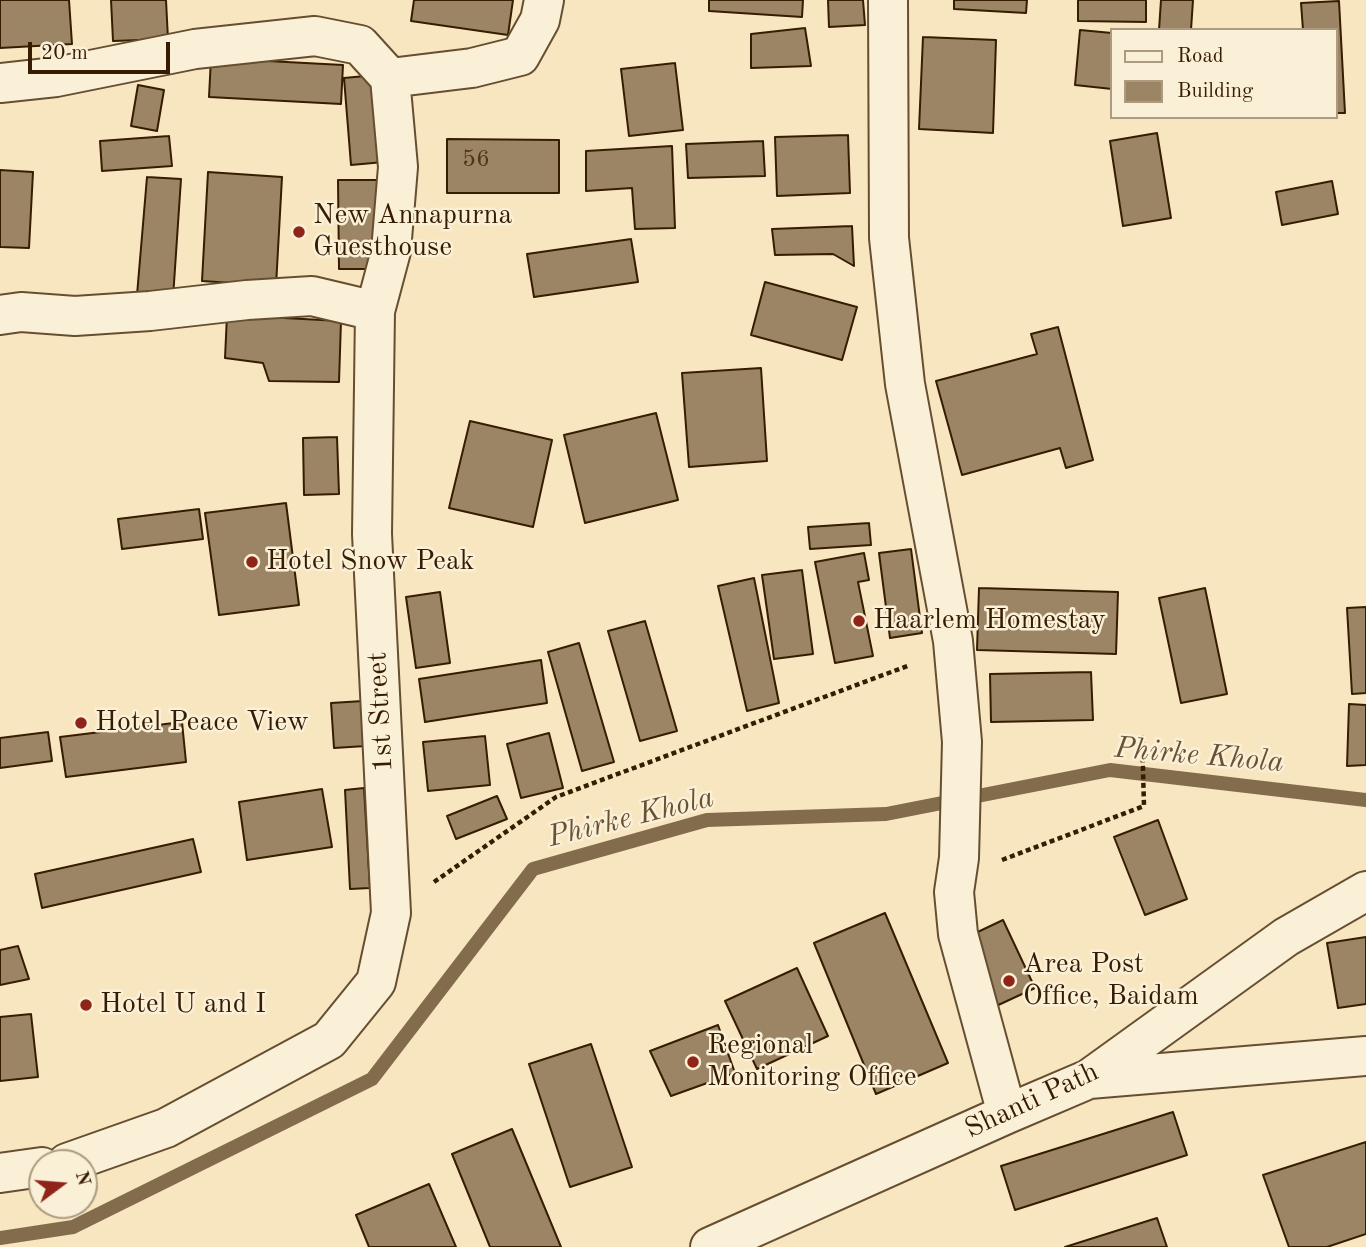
<!DOCTYPE html>
<style>
body{margin:0}
#map{position:relative;width:1366px;height:1247px;overflow:hidden;background:#f8e6c1;font-family:"Old Standard TT",serif}
canvas{display:block}
.legend{position:absolute;left:1110px;top:28px;width:228px;height:91px;box-sizing:border-box;background:#faefd7;border:2px solid #ac9b81;margin:0;padding:9px 12px;list-style:none;font-size:21px;color:#361c00}
.legend li{display:flex;align-items:center;gap:14px;height:35px}
.legend b{width:35px;border:2px solid #ac9b81}
.north{position:absolute;left:28px;top:1149px;width:70px;height:70px;box-sizing:border-box;background:#faefd7;border:2px solid #ac9b81;border-radius:50%;rotate:74deg;font-size:19px;font-weight:700;line-height:28px;text-align:center;color:#361c00}
.north::after{content:'';display:block;margin:auto;width:24px;height:32px;background:#8f2418;clip-path:polygon(50% 0,100% 100%,50% 72%,0 100%)}
.scale{position:absolute;left:28px;top:42px;width:142px;height:32px;box-sizing:border-box;border:4px solid #361c00;border-top:0;padding-left:9px;font-size:21px;line-height:24px;white-space:nowrap;color:#361c00;-webkit-text-stroke:5px #faefd7;paint-order:stroke}
</style>
<div id="map">
<canvas width="1366" height="1247"></canvas>
<ul class="legend">
<li><b style="height:9px;background:#faefd7"></b>Road</li>
<li><b style="height:19px;background:#9b8564"></b>Building</li>
</ul>
<div class="north">N</div>
<div class="scale">20 m</div>
</div>
<script>
const ctx = document.querySelector('canvas').getContext('2d');
ctx.lineJoin = 'round';
function toPath(rows) {
  const path = new Path2D();
  for (const r of rows) {
    path.moveTo(r[0], r[1]);
    for (let i = 2; i < r.length; i += 2) path.lineTo(r[i], r[i + 1]);
  }
  return path;
}
function strokePath(path, color, width, dash) {
  ctx.strokeStyle = color;
  ctx.lineWidth = width;
  ctx.lineCap = dash ? 'butt' : 'round';
  ctx.setLineDash(dash || []);
  ctx.stroke(path);
}
function paint(path, color) {
  ctx.fillStyle = color;
  ctx.fill(path, 'evenodd');
}
function drawText(font, color, halo, rows, align = 'center') {
  ctx.font = font + ' "Old Standard TT",serif';
  ctx.lineWidth = 5;
  ctx.setLineDash([]);
  ctx.textBaseline = 'middle';
  ctx.strokeStyle = halo;
  ctx.fillStyle = color;
  for (const [text, x, y, turn = 0] of rows) {
    ctx.save();
    ctx.translate(x, y);
    ctx.rotate((+turn || 0) * Math.PI / 180);
    ctx.textAlign = isNaN(turn) ? turn : align;
    if (halo) ctx.strokeText(text, 0, 0);
    ctx.fillText(text, 0, 0);
    ctx.restore();
  }
}
strokePath(toPath([
 [0,1238,73,1227,372,1079,533,869,707,820,886,814,1110,770,1366,800]
]), '#836c4c', 14);
const building = toPath([
 [0,0,69,0,72,44,0,48,0,0],
 [111,0,166,0,168,39,113,41,111,0],
 [414,0,513,0,508,35,411,21,414,0],
 [709,0,803,0,802,17,709,11,709,0],
 [828,0,863,0,865,25,829,27,828,0],
 [954,0,1027,0,1026,13,954,9,954,0],
 [1078,0,1146,0,1146,22,1078,21,1078,0],
 [1161,0,1193,0,1191,30,1159,30,1161,0],
 [1339,1,1345,113,1336,113,1336,30,1303,30,1301,3,1339,1],
 [805,28,811,66,751,68,751,34,805,28],
 [1080,30,1112,33,1112,89,1075,85,1080,30],
 [923,37,996,40,993,133,919,129,923,37],
 [211,58,343,65,341,104,209,97,211,58],
 [675,63,683,130,629,136,621,69,675,63],
 [376,75,384,162,351,165,344,78,376,75],
 [138,85,164,90,157,131,131,126,138,85],
 [1157,133,1171,218,1123,226,1110,141,1157,133],
 [848,135,850,193,777,196,775,137,848,135],
 [169,136,172,166,102,171,100,141,169,136],
 [447,139,559,140,559,193,447,193,447,139],
 [763,141,765,176,688,178,686,144,763,141],
 [672,146,675,228,635,229,632,188,586,191,586,151,672,146],
 [0,170,33,172,29,248,0,247,0,170],
 [208,172,282,177,276,286,202,281,208,172],
 [147,177,181,179,173,298,137,295,147,177],
 [338,180,378,180,379,269,339,269,338,180],
 [1332,181,1338,214,1282,225,1276,192,1332,181],
 [852,226,854,266,833,254,775,255,772,229,852,226],
 [631,239,638,282,534,297,527,254,631,239],
 [765,282,857,307,842,360,751,335,765,282],
 [227,315,341,321,339,382,269,381,263,363,225,358,227,315],
 [1058,327,1093,460,1066,468,1060,448,962,475,936,381,1037,354,1031,334,1058,327],
 [761,368,767,461,689,467,682,373,761,368],
 [656,413,678,500,585,523,564,435,656,413],
 [470,421,552,440,533,527,449,508,470,421],
 [337,437,339,494,304,495,303,438,337,437],
 [286,503,299,605,219,615,205,513,286,503],
 [199,509,203,539,122,549,118,519,199,509],
 [869,523,871,545,810,549,808,527,869,523],
 [911,549,922,633,890,638,879,553,911,549],
 [864,553,869,580,858,582,873,656,835,663,815,562,864,553],
 [802,570,813,654,774,659,762,575,802,570],
 [754,578,779,703,747,711,718,586,754,578],
 [979,588,1118,592,1116,654,977,650,979,588],
 [1205,588,1227,694,1181,703,1159,598,1205,588],
 [440,592,450,663,416,668,406,597,440,592],
 [1366,607,1366,693,1352,694,1347,608,1366,607],
 [645,621,677,731,640,741,608,631,645,621],
 [579,643,614,762,582,771,548,652,579,643],
 [541,660,547,703,425,722,419,679,541,660],
 [1091,672,1093,720,991,722,990,674,1091,672],
 [363,701,366,746,334,748,331,703,363,701],
 [1349,704,1366,705,1366,765,1347,766,1349,704],
 [182,722,186,762,66,777,60,737,182,722],
 [48,732,52,761,0,768,0,738,48,732],
 [549,733,563,788,521,798,507,744,549,733],
 [485,736,490,785,428,791,423,742,485,736],
 [364,788,370,888,350,889,345,790,364,788],
 [322,789,332,847,247,860,239,802,322,789],
 [497,796,507,819,456,839,447,816,497,796],
 [1158,820,1187,899,1145,915,1114,837,1158,820],
 [193,839,201,872,42,908,35,874,193,839],
 [885,913,948,1063,876,1094,814,943,885,913],
 [1003,920,1035,988,994,1007,963,939,1003,920],
 [1366,937,1366,1004,1338,1008,1327,943,1366,937],
 [18,946,29,979,0,985,0,950,18,946],
 [797,968,828,1036,757,1069,725,1001,797,968],
 [31,1014,38,1077,0,1081,0,1017,31,1014],
 [718,1025,735,1073,671,1096,650,1051,718,1025],
 [591,1044,632,1167,570,1187,529,1064,591,1044],
 [1173,1112,1187,1155,1015,1210,1001,1166,1173,1112],
 [512,1129,561,1247,490,1247,452,1154,512,1129],
 [1366,1142,1366,1234,1327,1247,1289,1247,1263,1175,1366,1142],
 [429,1184,456,1247,369,1247,356,1215,429,1184],
 [1157,1218,1167,1247,1065,1247,1157,1218]
]);
paint(building, '#9b8564');
strokePath(building, '#361c00', 2);
const minor = toPath([
 [888,0,889,238,905,384,953,641,962,742,959,858,954,892,958,934,1007,1114],
 [390,78,472,68,520,56,540,20,544,0],
 [0,83,56,77,195,49,315,36,360,45,390,78],
 [0,315,21,312,75,316,150,311,247,300,312,296,375,311],
 [1089,1079,1366,1056],
 [67,1163,166,1128,329,1040,376,982,391,913,372,534,375,311,391,251,398,167,390,78],
 [0,1173,42,1167],
 [710,1247,1007,1114,1089,1079,1286,937,1366,891]
]);
strokePath(minor, '#664e30', 42);
strokePath(toPath([
 [1002,860,1144,806,1142,735],
 [434,882,556,797,910,665]
]), '#361c00', 4.5, [5, 3.5]);
strokePath(minor, '#faefd7', 38);
for (const [x, y, r, color] of [
 [299,232,7,"#8f2418"],
 [252,562,7,"#8f2418"],
 [859,621,7,"#8f2418"],
 [81,723,7,"#8f2418"],
 [1009,981,7,"#8f2418"],
 [86,1005,7,"#8f2418"],
 [693,1062,7,"#8f2418"]
]) {
  const dot = new Path2D();
  dot.arc(x, y, r, 0, 2 * Math.PI);
  ctx.fillStyle = color;
  ctx.fill(dot);
  strokePath(dot, '#faefd7', 2.5);
}
drawText('24px', '#4f3619', null, [
 ["56",476,160]
]);
drawText('28px', '#361c00', '#faefd7', [
 ["New Annapurna",313,216],
 ["Guesthouse",313,248],
 ["Hotel Snow Peak",266,562],
 ["Haarlem Homestay",873,621],
 ["Hotel Peace View",95,723],
 ["Area Post",1023,965],
 ["Office, Baidam",1023,997],
 ["Hotel U and I",100,1005],
 ["Regional",707,1046],
 ["Monitoring Office",707,1078]
], 'left');
drawText('28px', '#361c00', '#faefd7', [
 ["1st Street",381,712,-93],
 ["Shanti Path",1032,1101,-25]
]);
drawText('italic 30px', '#695133', '#faefd7', [
 ["Phirke Khola",1199,756,5],
 ["Phirke Khola",631,818,-14]
]);
</script>
